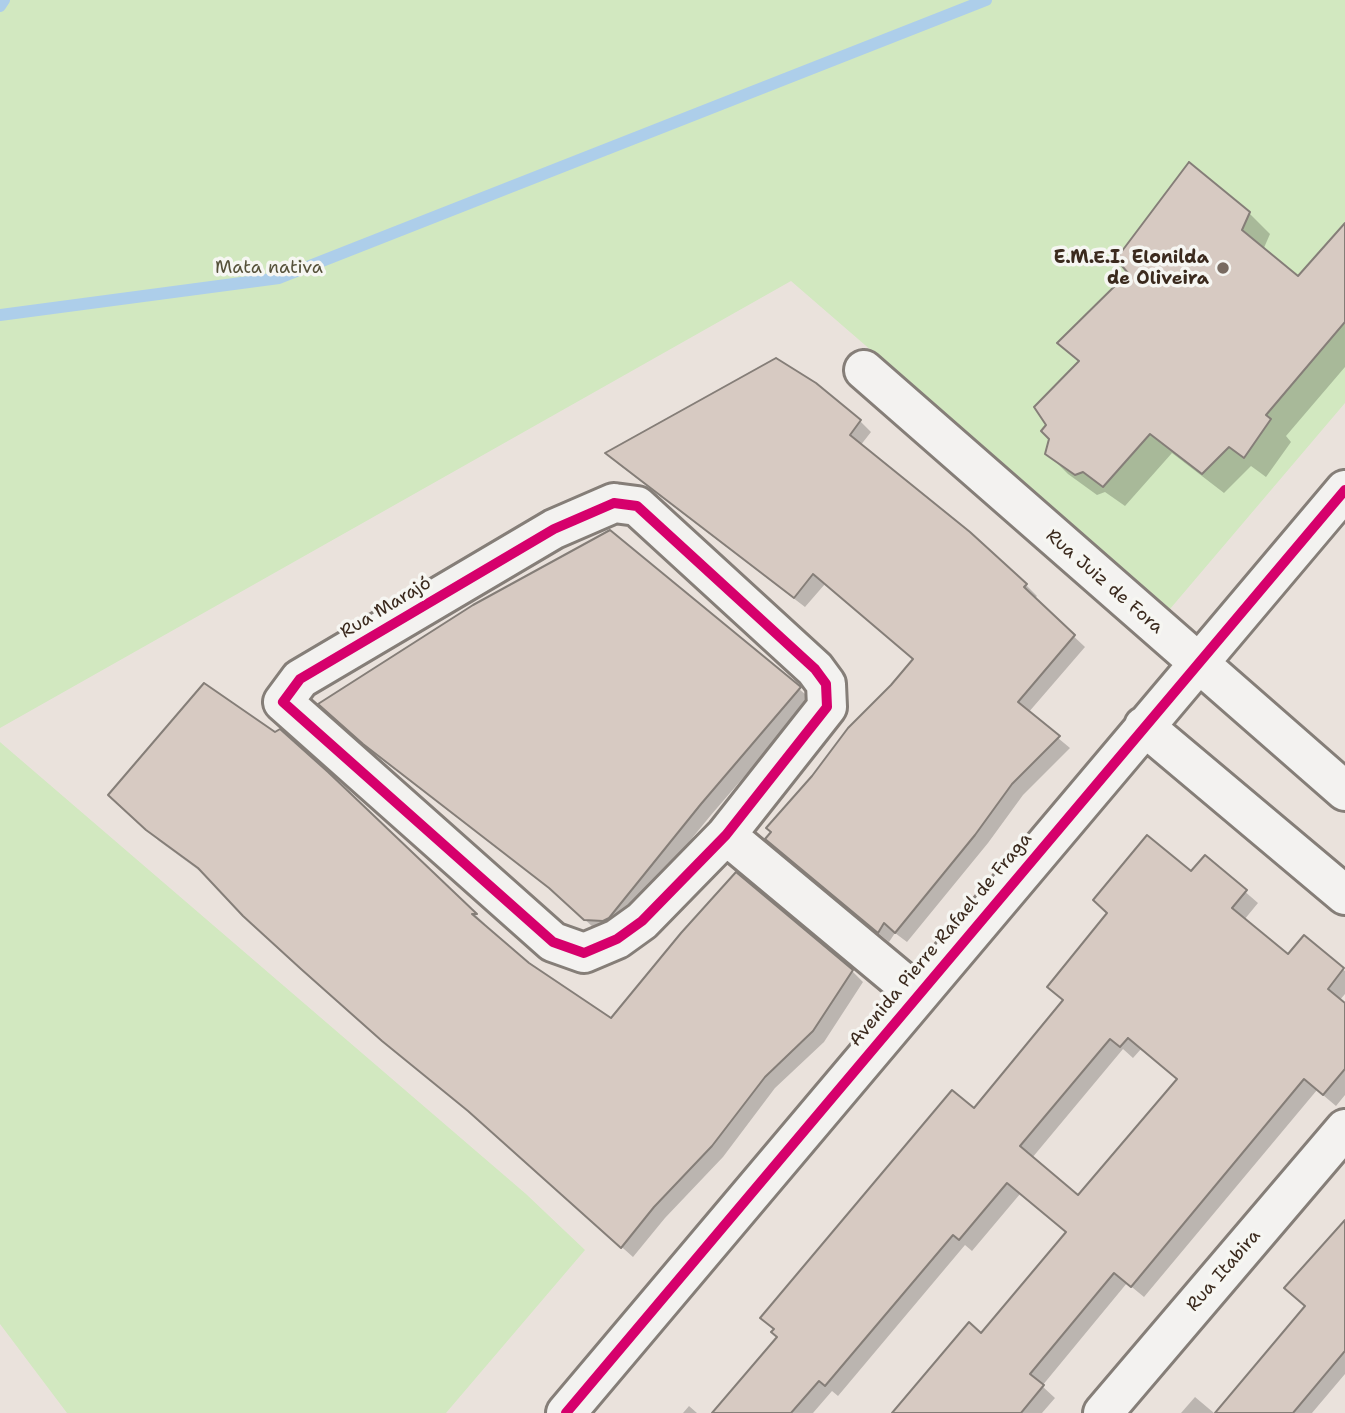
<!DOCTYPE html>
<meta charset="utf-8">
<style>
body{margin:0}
canvas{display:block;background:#eae2dc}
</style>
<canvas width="1345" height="1413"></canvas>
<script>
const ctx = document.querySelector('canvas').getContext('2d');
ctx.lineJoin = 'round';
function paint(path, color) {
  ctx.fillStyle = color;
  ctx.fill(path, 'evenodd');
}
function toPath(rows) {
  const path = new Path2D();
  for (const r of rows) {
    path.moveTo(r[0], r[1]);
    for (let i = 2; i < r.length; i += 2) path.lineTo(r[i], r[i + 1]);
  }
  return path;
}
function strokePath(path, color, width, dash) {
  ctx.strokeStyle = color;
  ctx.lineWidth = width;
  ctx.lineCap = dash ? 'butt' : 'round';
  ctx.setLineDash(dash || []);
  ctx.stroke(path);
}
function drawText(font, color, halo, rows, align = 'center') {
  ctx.font = font + ' "Shantell Sans",sans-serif';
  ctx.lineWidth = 7;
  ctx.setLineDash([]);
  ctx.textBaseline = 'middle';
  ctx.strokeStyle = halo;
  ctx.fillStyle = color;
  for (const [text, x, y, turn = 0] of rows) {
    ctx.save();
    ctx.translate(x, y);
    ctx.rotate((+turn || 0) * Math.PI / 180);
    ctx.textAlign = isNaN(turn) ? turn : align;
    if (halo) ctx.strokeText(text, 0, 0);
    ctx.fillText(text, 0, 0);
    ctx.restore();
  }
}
paint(toPath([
 [0,0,1345,0,1345,403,1170,609,791,281,0,728],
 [0,742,526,1194,585,1250,446,1413,67,1413,0,1324]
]), '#d2e8c0');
paint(toPath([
 [1249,213,1270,234,1263,250,1298,279,1345,226,1345,367,1286,436,1291,442,1266,477,1251,466,1224,493,1172,453,1125,506,1105,492,1097,495,1068,474,1047,453,1080,363,1060,343],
 [860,421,871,432,860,446,1026,585,1037,596,1034,599,1085,647,1028,713,1070,748,1023,795,988,843,907,942,895,933,889,942,778,850,893,686,914,660,825,584,805,607,618,464,608,454],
 [610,532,811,699,711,815,617,930,596,930,562,898,376,755,331,715],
 [327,773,485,924,481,924,528,965,611,1020,852,971,863,982,824,1042,775,1088,723,1157,665,1218,633,1257,481,1122,395,1052,255,926,208,877,159,841,121,806],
 [1205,857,1258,903,1244,920,1289,957,1304,938,1345,971,1345,994,1339,1001,1345,1005,1345,1095,1336,1106,1317,1090,1144,1297,1127,1283,1042,1386,1055,1398,1042,1413,894,1413,982,1335,1067,1233,1020,1194,972,1251,965,1245,838,1396,832,1391,813,1413,714,1413,778,1337,775,1331,762,1318,974,1110],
 [1123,1049,1133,1058,1141,1049,1179,1080,1079,1197,1032,1158],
 [1345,1223,1345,1374,1312,1413,1218,1413,1307,1307],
 [1195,1397,1214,1413,1181,1413],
 [689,1406,697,1413,683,1413]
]), '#0003');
strokePath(toPath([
 [0,6,4,0],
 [0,315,279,278,986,0]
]), '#adceea', 12);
const building = toPath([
 [1189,162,1250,212,1242,230,1298,276,1345,223,1345,322,1266,415,1271,419,1244,458,1229,447,1202,474,1150,434,1103,487,1083,472,1075,475,1045,454,1049,439,1041,431,1046,425,1034,407,1079,361,1057,343,1128,273,1116,259,1189,162],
 [776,358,816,383,861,420,850,435,970,532,1027,584,1024,587,1075,635,1018,702,1060,736,1012,784,975,835,895,933,884,923,878,933,765,839,771,832,766,828,812,776,848,728,891,685,913,659,813,574,794,598,605,453,776,358],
 [610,530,801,687,701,804,609,918,603,921,584,920,549,888,363,744,318,704,473,605,610,530],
 [204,683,275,732,280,729,328,772,477,914,472,914,529,963,611,1018,681,933,736,872,853,970,813,1031,765,1077,712,1146,654,1207,621,1248,468,1111,382,1041,301,969,243,916,198,868,146,830,108,795,204,683],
 [1147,835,1191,871,1205,855,1247,890,1232,908,1288,954,1304,935,1344,968,1328,989,1345,1003,1345,1069,1323,1095,1304,1079,1131,1287,1114,1273,1030,1374,1044,1385,1021,1413,892,1413,969,1322,981,1333,1066,1232,1007,1183,959,1240,953,1235,825,1386,819,1381,791,1413,712,1413,777,1337,771,1332,774,1329,760,1318,952,1090,974,1108,1063,1000,1047,987,1107,913,1093,900,1147,835],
 [1128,1038,1177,1079,1078,1195,1020,1146,1110,1039,1120,1047,1128,1038],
 [1345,1220,1345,1351,1293,1413,1215,1413,1305,1306,1284,1288,1345,1220]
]);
paint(building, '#d7cac2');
strokePath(building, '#857e78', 2);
const minor = toPath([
 [864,370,1345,791],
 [614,503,637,506,815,669,826,684,827,707,726,835,642,921,617,939,584,953,553,942,283,702,300,679,554,529,614,503],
 [1144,726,1345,895],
 [726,835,918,995],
 [566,1413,1345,490],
 [1103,1413,1345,1129]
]);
strokePath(minor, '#857e78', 44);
strokePath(minor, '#f3f2f0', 38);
strokePath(toPath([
 [614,503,637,506,815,669,826,684,827,707,726,835,642,921,617,939,584,953,553,942,283,702,300,679,554,529,614,503],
 [566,1413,1345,490]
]), '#d6006c', 10);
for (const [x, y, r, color] of [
 [1223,268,7,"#786a60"]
]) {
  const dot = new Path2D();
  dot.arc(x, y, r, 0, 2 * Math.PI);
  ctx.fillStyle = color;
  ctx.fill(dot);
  strokePath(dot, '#f6f6f2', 2.5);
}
drawText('bold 18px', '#3b2a1e', '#f6f6f2', [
 ["E.M.E.I. Elonilda",1209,258],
 ["de Oliveira",1209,279]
], 'right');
drawText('18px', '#55513a', '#f6f6f2', [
 ["Mata nativa",269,268]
]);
drawText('18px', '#3b2a1e', '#f6f6f2', [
 ["Rua Juiz de Fora",1104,582,41],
 ["Rua Marajó",386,608,-31],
 ["Avenida Pierre Rafael de Fraga",941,940,-50],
 ["Rua Itabira",1224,1271,-49]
]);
</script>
